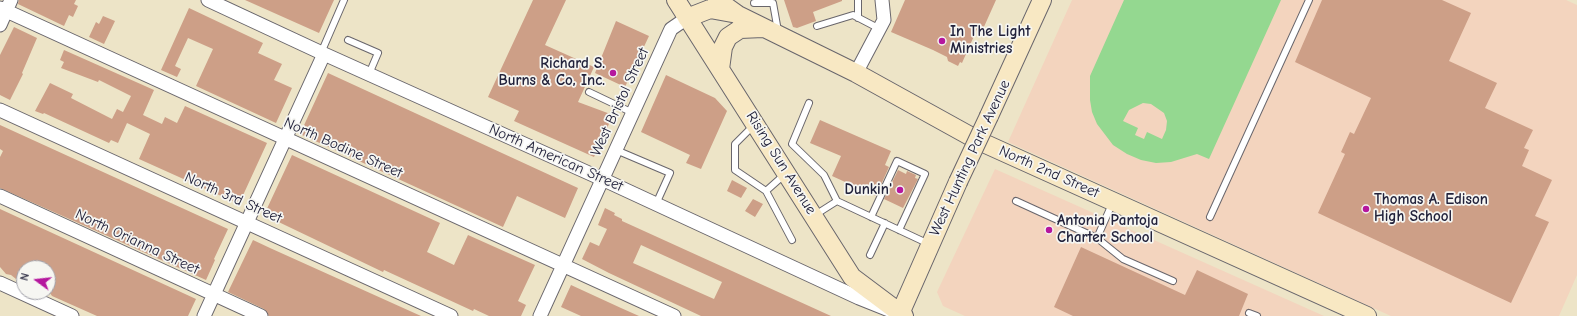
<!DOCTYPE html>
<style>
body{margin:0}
#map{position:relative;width:1577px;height:316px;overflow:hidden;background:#ede4c7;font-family:"Comic Neue",sans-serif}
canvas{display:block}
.north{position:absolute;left:16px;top:260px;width:40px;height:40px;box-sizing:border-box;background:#f6f6f2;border:1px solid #a1a1a9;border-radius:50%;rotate:285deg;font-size:11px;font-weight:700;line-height:16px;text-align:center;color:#22223b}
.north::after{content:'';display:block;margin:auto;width:14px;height:18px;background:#b5179e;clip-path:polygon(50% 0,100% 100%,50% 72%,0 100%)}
</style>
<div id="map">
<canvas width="1577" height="316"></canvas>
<div class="north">N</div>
</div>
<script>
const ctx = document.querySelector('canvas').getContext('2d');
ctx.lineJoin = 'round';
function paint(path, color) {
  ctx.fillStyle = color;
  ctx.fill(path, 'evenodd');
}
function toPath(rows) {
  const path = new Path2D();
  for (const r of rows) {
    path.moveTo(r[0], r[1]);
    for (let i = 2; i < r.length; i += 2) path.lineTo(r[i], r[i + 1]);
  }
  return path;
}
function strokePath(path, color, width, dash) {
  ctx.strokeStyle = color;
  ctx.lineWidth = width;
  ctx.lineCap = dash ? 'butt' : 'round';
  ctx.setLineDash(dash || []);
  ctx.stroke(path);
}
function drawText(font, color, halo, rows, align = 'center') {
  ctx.font = font + ' "Comic Neue",sans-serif';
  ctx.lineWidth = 3.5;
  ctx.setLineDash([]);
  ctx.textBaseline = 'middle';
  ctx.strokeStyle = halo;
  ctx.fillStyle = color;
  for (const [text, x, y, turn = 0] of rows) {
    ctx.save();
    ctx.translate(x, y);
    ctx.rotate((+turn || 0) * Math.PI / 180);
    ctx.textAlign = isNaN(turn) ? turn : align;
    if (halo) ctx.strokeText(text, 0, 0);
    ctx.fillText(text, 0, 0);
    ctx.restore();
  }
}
paint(toPath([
 [1072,0,1566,0,1577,5,1577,275,1559,316,1391,316,1008,142],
 [995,169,1324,316,965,316,943,306,937,292]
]), '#f3d4be');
paint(toPath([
 [1124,0,1281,0,1209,159,1197,154,1171,162,1156,163,1141,160,1127,154,1113,145,1097,124,1092,112,1090,100,1090,76],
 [1143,103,1151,104,1164,113,1167,121,1166,130,1162,139,1147,132,1144,139,1135,135,1138,128,1123,121,1129,110]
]), '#94d890');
paint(toPath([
 [19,0,76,0,74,4,78,6,73,17,69,15,64,26,18,4],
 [245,0,334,0,319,33],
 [533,0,566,0,545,45,594,67,578,102,613,115,594,157,514,121,519,111,488,97],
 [784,0,842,0,842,1,813,12,816,21,797,28,793,27],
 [905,0,996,0,983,29,978,27,962,63,960,62,958,66,948,61,947,57,933,50,891,32],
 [1322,0,1442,0,1471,13,1449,61,1497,83,1485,108,1533,130,1524,148,1529,150,1522,166,1552,180,1535,216,1549,222,1511,303,1318,213,1345,154,1341,152,1350,132,1354,134,1371,98,1295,62],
 [189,8,263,43,258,53,282,64,274,80,292,88,276,123,196,86,213,49,188,38,175,66,181,69,177,77,161,70],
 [103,16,115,21,104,44,89,37,96,22,99,24],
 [616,21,649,36,625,87,595,73],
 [14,27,37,38,22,73,23,74,10,100,0,95,0,55],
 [64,50,154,90,143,115,162,124,165,117,177,123,185,106,267,143,239,204,139,159,150,134,127,123,118,143,111,140,109,143,44,113,43,114,35,111,50,83,73,94,71,98,112,119,117,109,123,112,131,96,99,80,98,82,61,68,64,62,60,60],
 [328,73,578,188,565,218,517,196,503,227,300,134],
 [666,75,715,98,727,111,701,169,686,163,690,155,641,132],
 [820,120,891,151,885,165,889,167,876,196,832,176,841,156,810,143],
 [0,125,228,229,214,259,215,260,206,280,0,188,0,157,3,151,0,149],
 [292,155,440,223,427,252,454,265,468,235,535,265,518,301,526,305,521,316,489,316,474,309,473,311,384,270,383,272,264,215],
 [898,170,906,174,907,171,916,175,915,178,918,179,903,208,884,199],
 [732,180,747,188,741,198,727,191],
 [753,199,763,204,755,217,745,211],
 [605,208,615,213,614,215,622,219,622,221,831,316,701,316,609,273,582,259,590,242,599,246,607,229,598,225],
 [641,245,722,282,714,299,633,263],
 [0,209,196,299,188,316,97,316,52,296,48,290,48,268,24,268,24,279,16,279,11,275,6,274,0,267],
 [253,240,270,248,421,316,269,316,264,309,228,292],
 [1081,247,1185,295,1197,270,1248,294,1239,316,1073,316,1054,307],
 [571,285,621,308,639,316,581,316,561,307]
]), '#cd9f87');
const lane = toPath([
 [858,0,858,18],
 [754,3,773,3,778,31],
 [817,26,853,15,878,28],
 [348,40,378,53,369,74],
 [321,53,344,0],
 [589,92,633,113],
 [809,103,792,144,824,175,837,201],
 [753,126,735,144,735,170,766,191],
 [616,150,670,173,656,204],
 [784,175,766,191,792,240],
 [1016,201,1097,238,1112,204],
 [815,215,837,201,929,244],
 [871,217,897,161,925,174,899,230],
 [1210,217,1309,0],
 [1097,238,1123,259,1173,281],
 [870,255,885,223],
 [1249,313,1257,316]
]);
const street = toPath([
 [208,0,324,54,602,179,859,298,889,310],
 [0,8,674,316],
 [0,25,11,0],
 [856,73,884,20,882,0],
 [0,110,451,316],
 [0,196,261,316],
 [0,283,72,316],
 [204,316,324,54],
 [540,316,671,29,687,18]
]);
const secondary = toPath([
 [676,0,852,277,904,316],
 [717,0,738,15,856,73,979,141,1367,316],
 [687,18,710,9,732,13],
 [720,69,723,47,728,37,740,29,763,28],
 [989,116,1042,0],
 [899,316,958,182]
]);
strokePath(lane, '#69666c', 8);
strokePath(street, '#69666c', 15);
strokePath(secondary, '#69666c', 20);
strokePath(lane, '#fff', 6);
strokePath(street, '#fff', 13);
strokePath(secondary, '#f8e8c3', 18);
const secondaryBridge = toPath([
 [958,182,989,116]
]);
strokePath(secondaryBridge, '#69666c', 20, []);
strokePath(secondaryBridge, '#f8e8c3', 18);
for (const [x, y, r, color] of [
 [942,41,4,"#b5179e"],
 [613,73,4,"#b5179e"],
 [900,190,4,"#b5179e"],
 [1366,209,4,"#b5179e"],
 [1049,230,4,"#b5179e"]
]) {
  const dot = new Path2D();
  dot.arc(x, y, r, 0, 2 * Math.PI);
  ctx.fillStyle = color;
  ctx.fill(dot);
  strokePath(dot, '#f6f6f2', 1.5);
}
drawText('bold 15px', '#22223b', '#f6f6f2', [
 ["In The Light",950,32],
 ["Ministries",950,49],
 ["Richard S.",605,64,"right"],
 ["Burns & Co, Inc.",605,81,"right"],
 ["Dunkin'",892,190,"right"],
 ["Thomas A. Edison",1374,200],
 ["High School",1374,217],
 ["Antonia Pantoja",1057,221],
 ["Charter School",1057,238]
], 'left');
drawText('15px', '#22223b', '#f6f6f2', [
 ["West Bristol Street",620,102,-65],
 ["North Bodine Street",343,148,24],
 ["North American Street",556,158,24],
 ["West Hunting Park Avenue",970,158,-65],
 ["Rising Sun Avenue",781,163,58],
 ["North 2nd Street",1049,172,24],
 ["North 3rd Street",233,198,24],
 ["North Orianna Street",137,242,25]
]);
</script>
